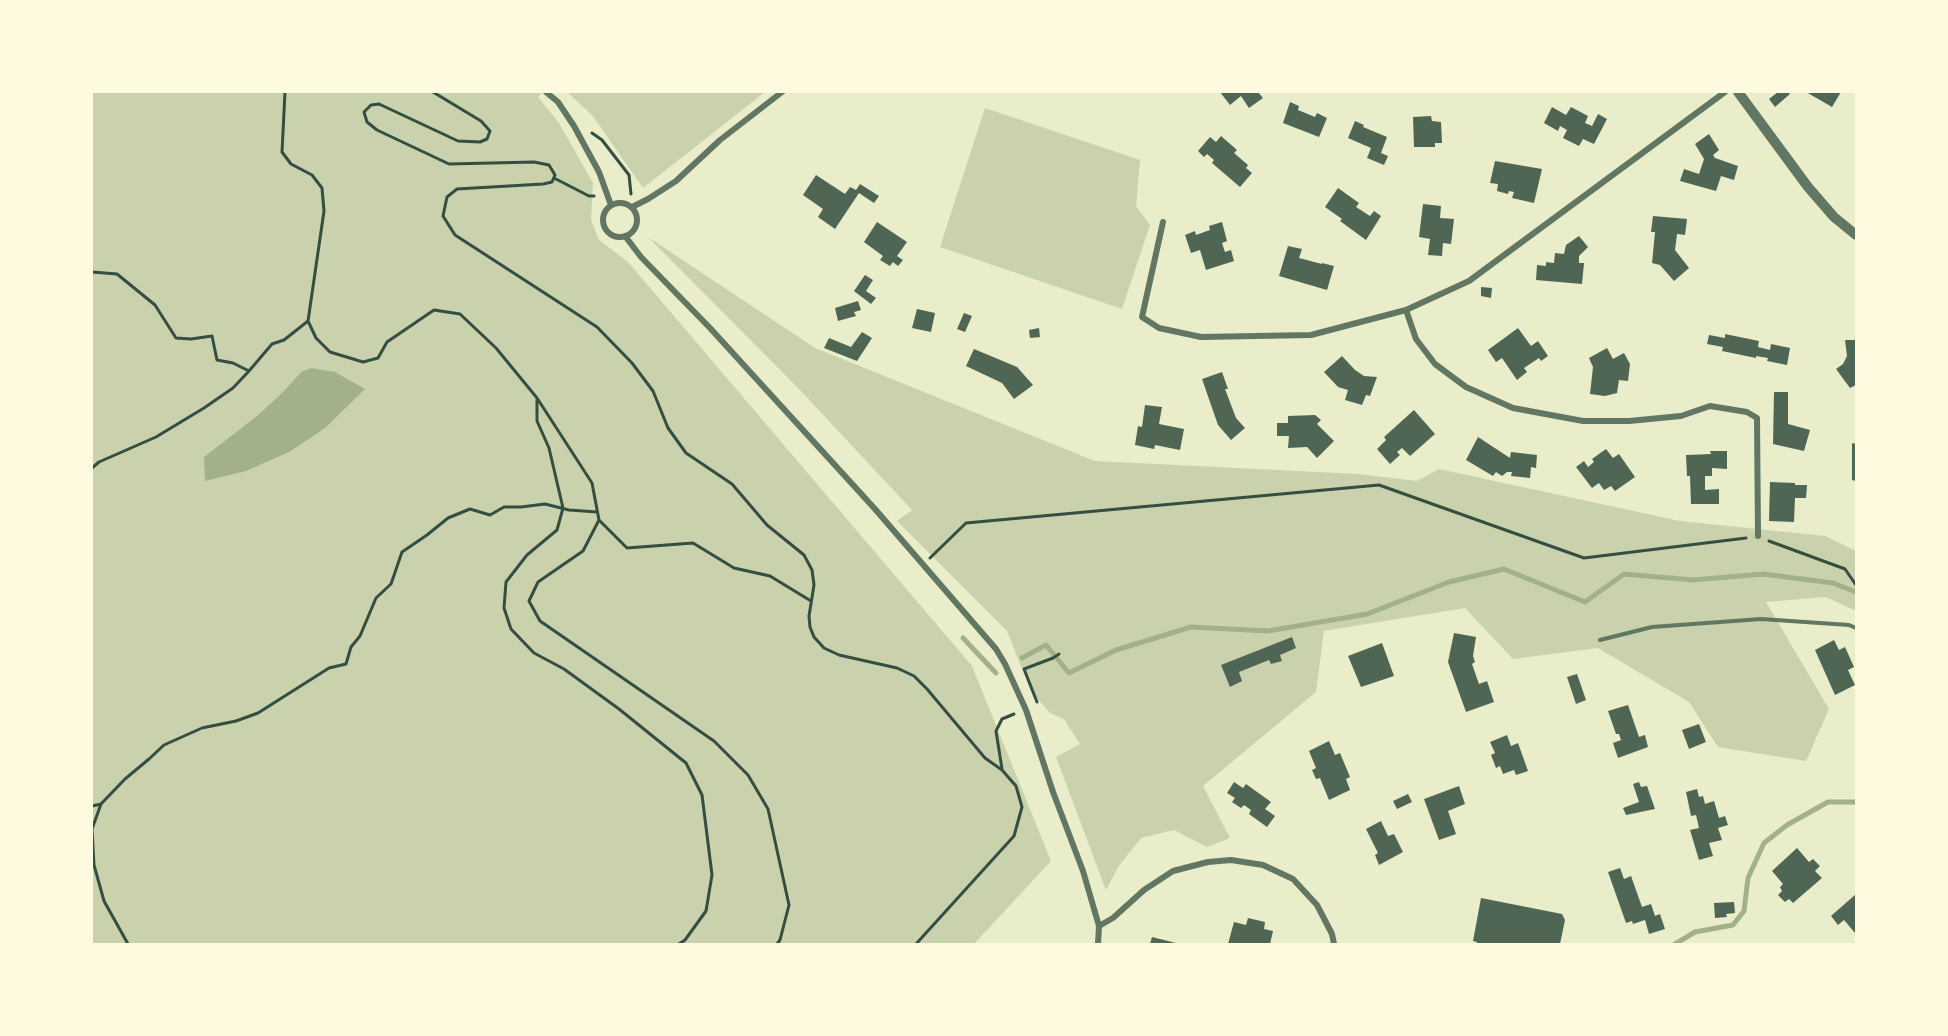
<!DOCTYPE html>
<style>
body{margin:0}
#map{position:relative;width:1948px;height:1036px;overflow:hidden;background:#e9edc9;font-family:Arial,sans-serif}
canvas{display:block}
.frame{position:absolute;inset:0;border:93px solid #fefae0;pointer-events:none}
</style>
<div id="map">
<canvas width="1948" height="1036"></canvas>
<div class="frame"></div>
</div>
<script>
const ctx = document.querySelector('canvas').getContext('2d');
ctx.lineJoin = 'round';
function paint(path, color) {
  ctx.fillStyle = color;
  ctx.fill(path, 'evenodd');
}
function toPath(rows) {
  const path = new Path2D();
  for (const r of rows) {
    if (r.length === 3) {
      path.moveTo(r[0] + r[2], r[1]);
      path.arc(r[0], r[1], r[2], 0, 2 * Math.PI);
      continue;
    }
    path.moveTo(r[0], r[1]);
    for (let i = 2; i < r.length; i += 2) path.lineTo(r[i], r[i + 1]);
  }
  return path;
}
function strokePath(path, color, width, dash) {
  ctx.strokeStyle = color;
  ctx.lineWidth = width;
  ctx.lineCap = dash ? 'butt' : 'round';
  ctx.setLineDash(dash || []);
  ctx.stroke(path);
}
paint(toPath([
 [92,92,543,92,538,97,559,123,593,183,591,220,599,240,628,262,972,666,1051,861,974,944,92,944],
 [301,372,246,471,204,457,258,415,282,393],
 [567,92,765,92,643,188,592,115],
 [985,108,1140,160,1136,206,1150,225,1122,309,940,247],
 [648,237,815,348,1095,461,1358,474,1417,481,1439,469,1680,521,1825,536,1856,551,1856,611,1826,597,1766,602,1829,709,1806,761,1718,747,1689,702,1598,648,1513,659,1465,608,1324,631,1316,692,1203,786,1230,838,1207,847,1174,830,1141,838,1118,867,1106,890,1056,757,1080,744,1064,719,1050,713,1031,691,1007,631,897,521,912,510,799,389]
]), '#cad2ad');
paint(toPath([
 [311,368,335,372,365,389,325,428,289,452,246,471,205,481,204,457,258,415,282,393,301,372]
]), '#a3b18a');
strokePath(toPath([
 [963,638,996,673],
 [1022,658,1046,645,1069,673,1116,650,1191,627,1268,631,1367,614,1449,582,1504,569,1585,602,1624,574,1693,580,1763,574,1833,583,1856,592],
 [1675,944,1695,932,1733,925,1744,911,1748,878,1764,843,1787,825,1828,802,1856,802]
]), '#a3b18a', 5);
paint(toPath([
 [1220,92,1258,92,1263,98,1249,108,1241,96,1230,105],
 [1778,92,1788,92,1790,94,1775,107,1769,99],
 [1806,92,1841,92,1832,107],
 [1290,102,1299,106,1298,110,1315,117,1317,113,1327,118,1319,137,1283,123],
 [1552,107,1566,115,1571,107,1588,116,1585,123,1592,126,1598,114,1607,119,1594,144,1583,139,1579,146,1563,138,1567,130,1560,126,1558,131,1544,123],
 [1431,116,1432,121,1441,122,1442,143,1435,143,1435,147,1414,147,1413,117],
 [1355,121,1364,125,1363,127,1387,137,1381,153,1388,156,1384,165,1367,158,1371,148,1348,138],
 [1709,134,1719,150,1713,155,1715,158,1738,166,1734,180,1721,176,1716,191,1680,181,1684,169,1699,174,1704,159,1695,144],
 [1221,136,1237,150,1234,153,1248,165,1246,168,1252,173,1240,187,1212,163,1214,160,1207,154,1204,157,1198,151,1210,137,1216,142],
 [1495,161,1542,169,1534,203,1512,198,1514,192,1509,191,1508,194,1497,191,1498,184,1490,183],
 [816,175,845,194,850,187,856,190,860,184,879,196,874,203,859,193,835,229,818,217,823,209,803,195],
 [1338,188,1359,203,1356,207,1370,216,1374,211,1381,216,1366,240,1340,221,1342,219,1325,207],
 [1423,204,1441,206,1440,218,1454,219,1451,244,1443,243,1442,256,1428,255,1430,239,1419,237],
 [1653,216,1687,219,1685,235,1677,234,1675,250,1689,268,1674,281,1660,265,1652,263,1655,232,1651,232],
 [877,222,907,242,897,256,903,260,898,266,893,262,890,266,880,260,883,256,864,242],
 [1222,222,1227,241,1222,243,1225,252,1231,250,1234,261,1206,270,1200,250,1191,253,1185,235,1195,231,1196,235,1210,230,1209,226],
 [1579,236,1588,247,1579,256,1579,263,1584,263,1582,284,1536,280,1537,265,1546,266,1546,262,1554,263,1555,253,1564,254,1566,245],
 [1288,246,1302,249,1299,258,1322,264,1322,263,1334,266,1327,290,1279,276],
 [865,275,873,280,866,291,876,298,871,304,854,291],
 [1481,287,1492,288,1491,298,1481,296],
 [858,301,861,310,854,312,856,316,838,321,835,308],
 [917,309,935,313,931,332,912,328],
 [964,313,972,316,965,332,957,329],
 [1039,328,1040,337,1030,338,1029,330],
 [1518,328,1531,346,1538,341,1548,356,1541,361,1539,358,1524,368,1527,372,1517,380,1502,358,1496,362,1488,350],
 [862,332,872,338,857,361,824,348,829,338,851,347],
 [1725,334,1759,341,1758,347,1770,350,1771,344,1790,348,1787,365,1767,361,1768,358,1756,356,1756,358,1722,351,1723,347,1707,344,1709,335,1725,338],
 [1845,340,1856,340,1856,385,1850,388,1836,369,1843,364,1847,356],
 [1607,348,1613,359,1624,353,1630,364,1628,381,1619,380,1617,393,1605,396,1590,394,1593,367,1589,358],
 [974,349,1017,367,1033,385,1014,399,1002,383,966,366],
 [1342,356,1355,370,1364,376,1377,377,1370,396,1366,395,1362,405,1345,400,1348,390,1338,387,1324,372],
 [1222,372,1228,389,1225,389,1236,418,1245,428,1231,440,1218,425,1202,379],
 [1774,392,1788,392,1788,424,1810,430,1804,451,1773,444],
 [1145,405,1162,407,1159,424,1184,429,1180,450,1155,445,1154,449,1135,445,1138,426,1142,427],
 [1414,410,1435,434,1410,456,1402,448,1397,452,1400,455,1390,464,1377,449,1386,440,1384,437],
 [1315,415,1321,420,1317,424,1334,441,1317,458,1307,447,1288,448,1289,436,1277,436,1277,423,1288,423,1288,416],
 [1478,437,1510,458,1511,452,1537,455,1536,468,1531,467,1530,478,1511,476,1512,472,1507,472,1502,476,1496,472,1493,476,1466,460],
 [1852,443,1856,444,1856,481,1852,480],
 [1606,449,1613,458,1619,454,1635,477,1615,491,1611,486,1604,490,1599,483,1592,488,1576,467,1584,461,1588,467,1594,462,1592,459],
 [1710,451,1727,451,1727,469,1712,468,1712,476,1705,476,1705,490,1719,489,1719,504,1691,504,1690,476,1687,476,1686,455,1711,454],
 [1770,482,1795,483,1795,485,1807,485,1806,498,1795,498,1794,522,1769,521],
 [1454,633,1476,637,1473,656,1475,662,1472,664,1479,684,1487,681,1494,702,1466,712,1448,662],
 [1292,637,1296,648,1280,655,1282,661,1271,664,1269,660,1239,672,1242,681,1230,687,1221,665],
 [1834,640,1839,650,1845,647,1854,667,1848,670,1855,685,1835,695,1815,650],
 [1382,643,1394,676,1361,687,1348,656],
 [1577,674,1586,700,1576,704,1567,677],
 [1628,705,1639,737,1645,735,1648,747,1618,758,1613,743,1621,740,1619,734,1616,734,1608,711],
 [1699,724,1706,742,1689,749,1682,730],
 [1507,735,1511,746,1518,743,1528,771,1516,775,1514,770,1503,774,1500,766,1496,768,1491,755,1495,753,1490,742],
 [1329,741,1335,755,1340,753,1350,777,1346,779,1350,790,1329,800,1320,778,1316,779,1312,770,1316,768,1309,751],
 [1234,782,1243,788,1246,784,1271,802,1265,809,1275,816,1267,827,1249,814,1251,810,1244,805,1241,808,1232,802,1235,798,1227,793],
 [1639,782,1641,787,1647,786,1655,809,1626,815,1623,808,1639,802,1633,784],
 [1459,786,1465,804,1448,811,1456,834,1439,840,1424,799],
 [1697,789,1699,797,1703,796,1705,804,1714,801,1719,818,1725,816,1728,825,1718,828,1722,840,1709,843,1713,856,1699,860,1690,830,1699,828,1696,815,1691,816,1686,792],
 [1408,794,1412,802,1397,809,1393,801],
 [1381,821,1388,836,1394,834,1403,852,1379,865,1375,855,1378,853,1366,829],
 [1797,848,1809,862,1813,859,1820,866,1815,871,1822,878,1793,903,1789,899,1785,902,1778,895,1782,891,1780,887,1783,884,1772,871],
 [1620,868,1624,879,1631,876,1642,907,1651,904,1655,916,1660,914,1665,929,1649,934,1645,920,1633,924,1632,921,1626,923,1608,872],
 [1856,894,1856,932,1855,933,1844,920,1838,925,1831,916],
 [1481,898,1562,914,1565,920,1560,944,1476,944,1477,942,1473,941],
 [1734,902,1735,913,1726,914,1727,917,1715,918,1714,903],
 [1248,918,1265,922,1264,929,1273,931,1270,944,1228,944,1234,922,1246,925],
 [1152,937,1180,944,1150,944]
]), '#4f6655');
strokePath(toPath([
 [285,92,282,152,291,164,312,175,322,188,324,211,308,321,316,338,330,352,363,362,378,358,387,342,434,310,460,314,496,348,537,398,592,483,599,520,583,551,538,582,529,601,540,621,714,741,748,775,768,809,789,905,780,940,777,944],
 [433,92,481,121,490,131,487,139,480,142,458,141,379,104,371,105,364,112,367,122,377,130,449,164,534,162,549,165,555,175,552,182,543,184,457,189,447,197,443,216,455,235,597,327,632,363,653,391,668,428,686,453,732,484,767,525,804,555,812,570,814,585,809,616,810,627,814,637,824,648,839,655,897,668,914,676,927,689,985,758,1002,770,1016,786,1022,807,1014,836,916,944],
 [592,133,602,140,629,175,631,194],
 [554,178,589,196,594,196],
 [92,272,117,274,155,305,176,338,191,339,212,336,217,360,233,363,249,371,233,388,204,408,156,437,99,462,92,468],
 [249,371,272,344,284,340,308,321],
 [537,400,537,421,549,448,563,508,557,530,527,555,506,582,504,608,511,629,534,653,564,669,619,709,686,763,702,795,712,875,706,911,685,940,679,944],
 [599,520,627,548,693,543,734,568,770,576,811,601],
 [1769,541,1845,569,1856,585],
 [930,558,966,523,1379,485,1584,558,1746,538],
 [1037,702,1024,669,1053,658,1059,654],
 [1002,769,996,731,1002,719,1014,714],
 [92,806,101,804],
 [128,944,104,901,94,865,92,829,101,804,125,779,149,759,164,745,202,728,236,721,258,713,329,668,346,664,351,647,360,636,376,598,391,584,402,552,427,535,448,518,470,509,490,515,504,507,521,507,545,504,569,510,597,512]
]), '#344e41', 3);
strokePath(toPath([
 [1600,640,1652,627,1761,619,1849,625,1856,628]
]), '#617663', 4);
strokePath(toPath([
 [546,92,558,102,574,126,599,172,611,205],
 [620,220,17],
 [632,207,648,199,676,181,720,140,782,92],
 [1163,222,1142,317,1159,328,1201,337,1311,335,1406,310,1469,281,1725,92],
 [625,236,641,257,710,328,875,509,996,649,1005,664,1026,710,1053,792,1083,871,1099,926,1098,944],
 [1406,310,1416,339,1435,364,1466,387,1513,408,1583,421,1629,421,1681,416,1710,406,1747,412,1757,418,1758,536],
 [1099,926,1113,918,1144,890,1173,871,1208,862,1231,860,1263,865,1293,879,1317,905,1332,934,1334,944]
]), '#617663', 6);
strokePath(toPath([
 [1738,92,1808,187,1834,217,1856,235]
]), '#617663', 10);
</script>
